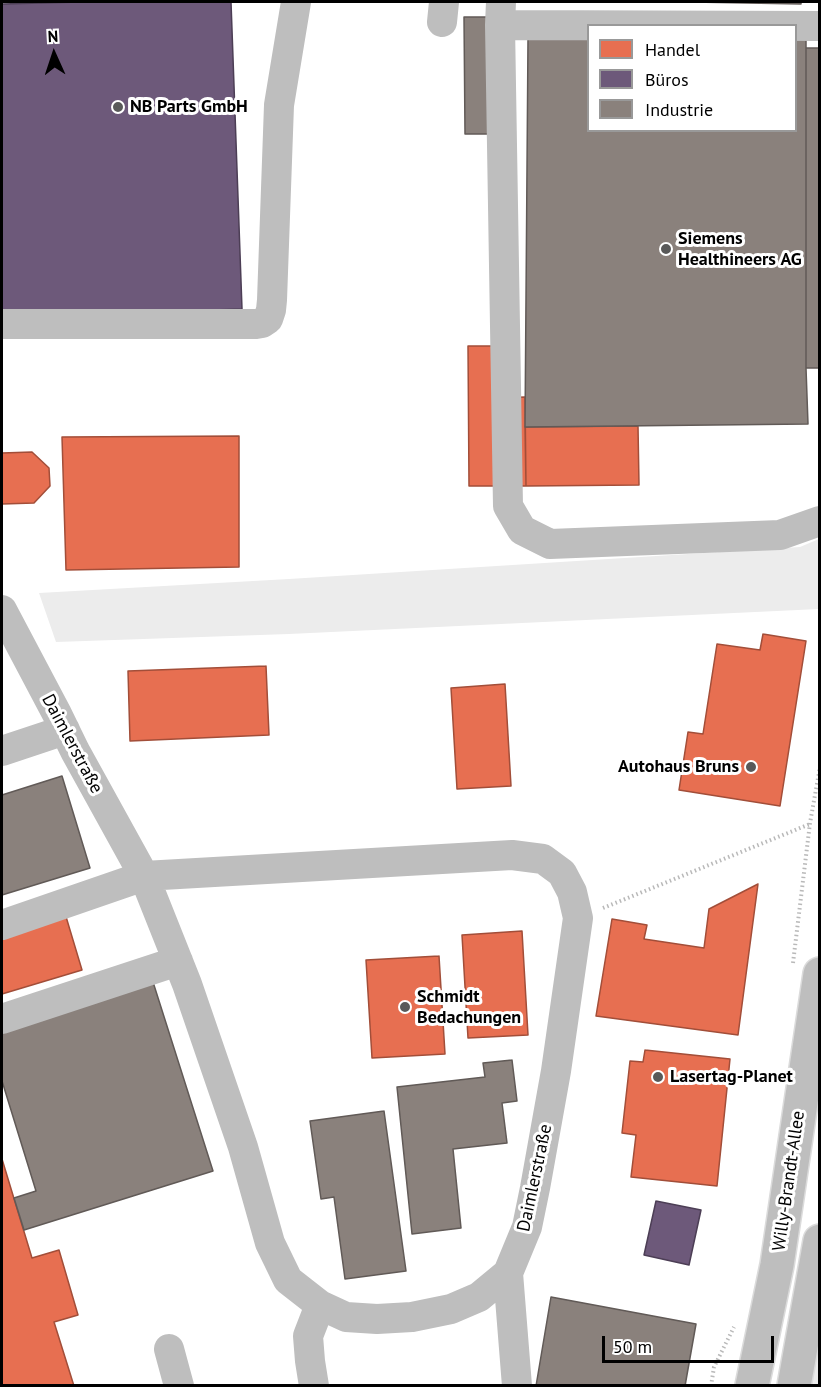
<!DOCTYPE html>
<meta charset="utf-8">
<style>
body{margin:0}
#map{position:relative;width:821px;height:1387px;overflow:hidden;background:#fff;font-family:"PT Sans",sans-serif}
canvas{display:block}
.frame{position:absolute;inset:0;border:3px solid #000;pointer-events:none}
.legend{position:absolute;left:587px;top:24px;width:210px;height:108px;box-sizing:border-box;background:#fff;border:2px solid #999;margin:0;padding:8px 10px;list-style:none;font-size:18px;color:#000}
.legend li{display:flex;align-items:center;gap:12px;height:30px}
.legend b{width:30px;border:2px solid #999}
.north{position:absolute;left:24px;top:24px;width:60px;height:60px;-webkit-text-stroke:4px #fff;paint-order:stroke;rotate:357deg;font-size:16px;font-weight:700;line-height:24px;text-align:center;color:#000}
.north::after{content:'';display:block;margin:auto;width:21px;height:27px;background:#000;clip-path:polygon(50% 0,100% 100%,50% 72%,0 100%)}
.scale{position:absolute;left:602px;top:1336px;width:172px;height:27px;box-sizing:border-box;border:3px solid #000;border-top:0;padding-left:8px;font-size:18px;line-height:21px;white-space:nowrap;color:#000;-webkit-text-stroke:4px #fff;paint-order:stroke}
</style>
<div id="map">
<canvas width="821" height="1387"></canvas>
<div class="frame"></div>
<ul class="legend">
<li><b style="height:16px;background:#e76f51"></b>Handel</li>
<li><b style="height:16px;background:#6d597a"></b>Büros</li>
<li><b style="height:16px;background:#8a817c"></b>Industrie</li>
</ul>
<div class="north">N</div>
<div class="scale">50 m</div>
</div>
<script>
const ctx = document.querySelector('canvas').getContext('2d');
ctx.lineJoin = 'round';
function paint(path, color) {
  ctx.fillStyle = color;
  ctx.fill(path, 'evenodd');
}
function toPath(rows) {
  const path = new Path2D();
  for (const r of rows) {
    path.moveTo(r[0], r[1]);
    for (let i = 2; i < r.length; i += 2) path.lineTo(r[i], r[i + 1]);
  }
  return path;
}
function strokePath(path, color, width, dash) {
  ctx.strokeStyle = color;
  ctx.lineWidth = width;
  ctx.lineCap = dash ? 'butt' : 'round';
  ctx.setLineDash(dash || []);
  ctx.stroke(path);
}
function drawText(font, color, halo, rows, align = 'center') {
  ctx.font = font + ' "PT Sans",sans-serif';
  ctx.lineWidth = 6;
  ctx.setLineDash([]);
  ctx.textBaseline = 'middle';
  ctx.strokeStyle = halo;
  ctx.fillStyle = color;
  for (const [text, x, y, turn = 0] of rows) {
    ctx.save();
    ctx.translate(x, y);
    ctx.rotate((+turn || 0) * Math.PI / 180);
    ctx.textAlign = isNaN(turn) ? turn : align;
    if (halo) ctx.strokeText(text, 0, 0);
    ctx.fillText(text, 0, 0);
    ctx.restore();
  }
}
paint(toPath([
 [819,539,819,609,289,634,56,642,39,593,289,579,800,547],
 [819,1333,819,1385,810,1385]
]), '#ececec');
const shops = toPath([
 [468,346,492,346,493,398,525,397,526,486,469,486,468,346],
 [638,426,639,485,526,486,525,427,638,426],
 [239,436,239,567,66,570,62,437,239,436],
 [32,452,49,468,50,486,34,503,2,504,2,453,32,452],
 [763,634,806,641,780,806,679,790,688,732,703,734,717,644,760,650,763,634],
 [266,666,269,735,130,741,128,671,266,666],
 [505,684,511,786,457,789,451,688,505,684],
 [758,884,738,1035,596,1016,612,919,647,925,644,939,704,948,709,909,758,884],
 [64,910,82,970,2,994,2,928,64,910],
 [522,931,528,1035,468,1038,462,935,522,931],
 [439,956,445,1054,372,1058,366,960,439,956],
 [645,1050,730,1059,717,1186,631,1177,636,1135,622,1133,630,1061,643,1062,645,1050],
 [2,1159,32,1258,59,1250,78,1315,54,1322,74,1386,2,1386,2,1159]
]);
paint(shops, '#e76f51');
strokePath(shops, '#a24e39', 1.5);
const offices = toPath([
 [81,2,231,2,242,309,2,317,2,4,81,2],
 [656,1201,701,1210,689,1265,644,1255,656,1201]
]);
paint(offices, '#6d597a');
strokePath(offices, '#4c3e55', 1.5);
const industry = toPath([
 [546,2,801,2,801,4,692,2,546,2],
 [464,17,487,17,489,134,465,134,464,17],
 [528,39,588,39,588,130,796,130,796,40,806,40,806,368,808,424,525,427,528,39],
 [806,48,820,48,820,368,806,368,806,48],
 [62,776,90,868,2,895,2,795,62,776],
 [153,982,213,1171,24,1230,14,1198,36,1191,2,1081,2,1030,153,982],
 [512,1060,517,1101,502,1103,507,1143,453,1149,461,1228,412,1234,397,1087,485,1077,483,1063,512,1060],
 [384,1111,406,1271,345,1279,334,1197,321,1199,310,1121,384,1111],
 [551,1297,696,1324,685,1386,536,1386,551,1297]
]);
paint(industry, '#8a817c');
strokePath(industry, '#615a57', 1.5);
const major = toPath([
 [752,1386,777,1265,820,974],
 [794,1386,820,1241]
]);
strokePath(major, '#dbdbdb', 36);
strokePath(toPath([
 [603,908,810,824],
 [793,963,810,823,820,767],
 [711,1386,714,1367,734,1327]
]), '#b9b9b9', 4, [1.5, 3]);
strokePath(toPath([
 [501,2,500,25,508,506,522,530,550,544,780,535,820,521],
 [442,22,444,2],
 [500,25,820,26],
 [2,324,256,324,262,323,268,319,271,310,272,300,279,105,296,2],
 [2,610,57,714,75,751,144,876,187,984,243,1147,270,1243,288,1280,320,1305,346,1317,377,1319,412,1317,451,1309,479,1297,508,1273,527,1227,535,1188,556,1071,578,918,572,892,562,873,543,859,512,855,144,876,2,925],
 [2,751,65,730],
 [2,1019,178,961],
 [508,1273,517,1386],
 [169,1349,179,1386],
 [314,1386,310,1361,308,1336,320,1305]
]), '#bebebe', 30);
strokePath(major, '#bebebe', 33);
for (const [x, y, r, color] of [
 [118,107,6,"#595959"],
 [666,249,6,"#595959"],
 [751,767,6,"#595959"],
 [405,1007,6,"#595959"],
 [658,1077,6,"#595959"]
]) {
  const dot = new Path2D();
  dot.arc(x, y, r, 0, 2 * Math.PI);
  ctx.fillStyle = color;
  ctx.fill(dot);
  strokePath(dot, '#fff', 2);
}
drawText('bold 18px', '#000', '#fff', [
 ["NB Parts GmbH",130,107],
 ["Siemens",678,239],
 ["Healthineers AG",678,260],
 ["Autohaus Bruns",739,767,"right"],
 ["Schmidt",417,997],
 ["Bedachungen",417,1018],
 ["Lasertag-Planet",670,1077]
], 'left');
drawText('18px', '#000', '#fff', [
 ["Daimlerstraße",72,744,62],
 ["Daimlerstraße",535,1178,-78],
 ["Willy-Brandt-Allee",789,1181,-82]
]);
</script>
